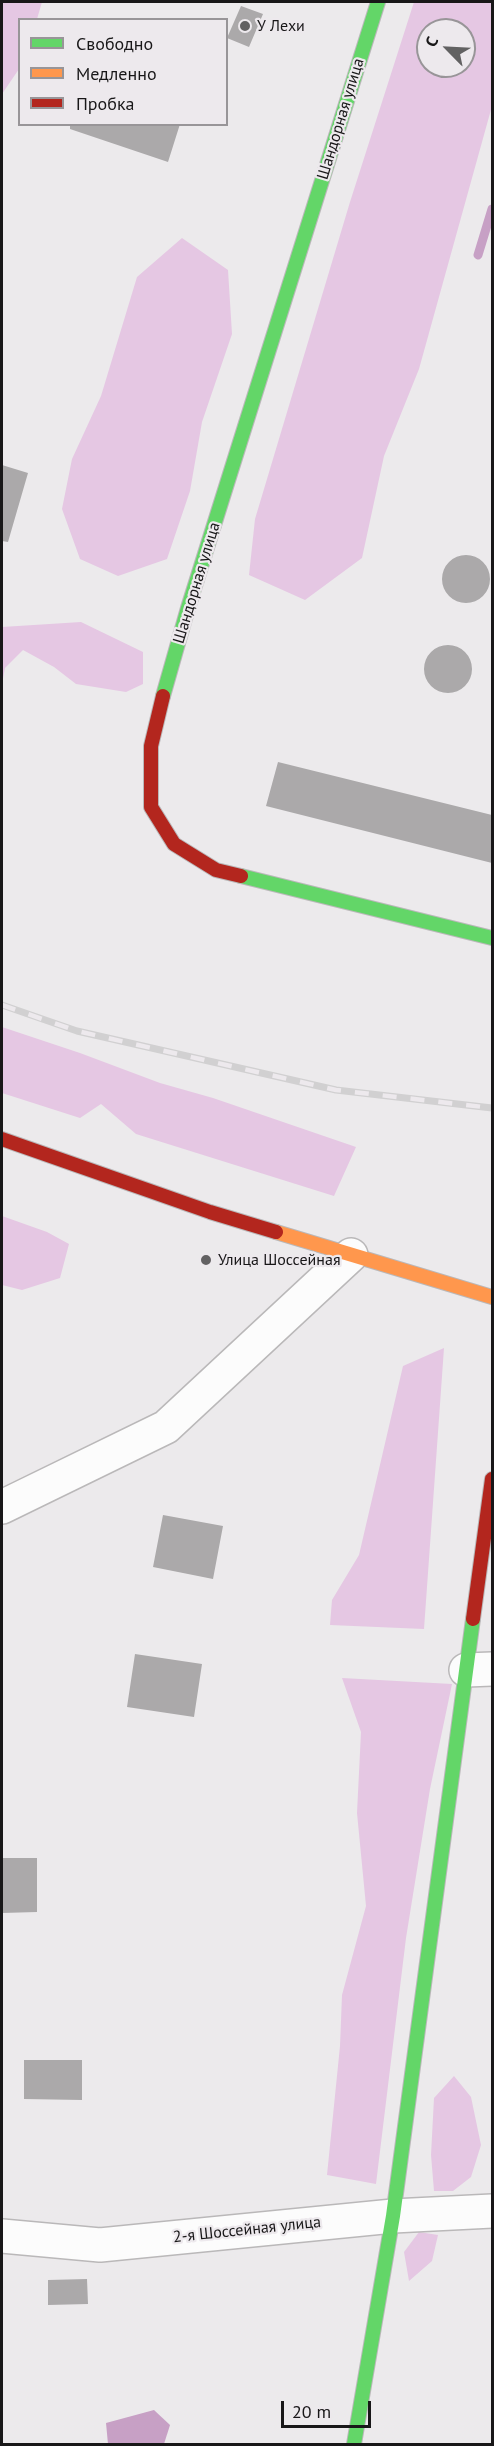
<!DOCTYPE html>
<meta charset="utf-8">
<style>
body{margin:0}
#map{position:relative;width:494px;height:2446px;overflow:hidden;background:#eceaec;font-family:"PT Sans",sans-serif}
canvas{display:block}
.frame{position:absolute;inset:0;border:3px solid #181718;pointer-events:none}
.legend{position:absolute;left:18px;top:18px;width:210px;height:108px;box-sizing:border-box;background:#ede9ed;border:2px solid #989598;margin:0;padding:8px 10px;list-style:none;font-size:18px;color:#181718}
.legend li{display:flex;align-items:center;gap:12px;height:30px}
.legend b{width:30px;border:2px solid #989598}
.north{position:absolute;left:416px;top:18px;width:60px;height:60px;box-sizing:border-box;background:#ede9ed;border:2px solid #989598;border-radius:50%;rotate:294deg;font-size:16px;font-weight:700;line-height:24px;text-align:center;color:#181718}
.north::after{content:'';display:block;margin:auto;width:21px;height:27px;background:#626162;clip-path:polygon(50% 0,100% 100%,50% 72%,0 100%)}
.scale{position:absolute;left:281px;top:2401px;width:90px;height:27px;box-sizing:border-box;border:3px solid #181718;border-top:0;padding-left:8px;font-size:18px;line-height:21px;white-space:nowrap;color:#181718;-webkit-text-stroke:4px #ede9ed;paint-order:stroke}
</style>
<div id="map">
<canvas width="494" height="2446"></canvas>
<div class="frame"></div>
<ul class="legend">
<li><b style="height:8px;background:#63d668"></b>Свободно</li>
<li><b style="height:8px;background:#ff974d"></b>Медленно</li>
<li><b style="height:8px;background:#b3261e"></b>Пробка</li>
</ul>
<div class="north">С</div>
<div class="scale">20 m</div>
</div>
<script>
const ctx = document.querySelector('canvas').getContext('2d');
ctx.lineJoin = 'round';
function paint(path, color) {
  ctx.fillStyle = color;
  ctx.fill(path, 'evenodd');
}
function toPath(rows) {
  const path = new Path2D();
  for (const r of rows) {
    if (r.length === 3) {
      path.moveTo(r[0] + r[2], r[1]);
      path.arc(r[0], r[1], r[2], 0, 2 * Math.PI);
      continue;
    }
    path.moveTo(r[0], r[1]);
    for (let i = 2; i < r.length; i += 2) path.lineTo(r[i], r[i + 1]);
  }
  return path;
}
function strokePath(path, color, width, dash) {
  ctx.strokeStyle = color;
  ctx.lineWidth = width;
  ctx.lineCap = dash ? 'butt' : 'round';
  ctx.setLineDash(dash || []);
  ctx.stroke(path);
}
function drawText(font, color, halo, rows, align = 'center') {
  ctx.font = font + ' "PT Sans",sans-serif';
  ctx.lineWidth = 4.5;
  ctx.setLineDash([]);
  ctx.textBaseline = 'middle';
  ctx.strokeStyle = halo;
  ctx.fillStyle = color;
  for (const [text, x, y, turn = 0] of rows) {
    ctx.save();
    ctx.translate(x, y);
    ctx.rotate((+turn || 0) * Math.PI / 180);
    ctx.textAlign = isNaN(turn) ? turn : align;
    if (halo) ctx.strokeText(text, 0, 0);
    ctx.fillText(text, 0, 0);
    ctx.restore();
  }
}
paint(toPath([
 [2,2,42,2,37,19,20,20,19,69,2,94],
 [414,2,492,2,492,106,419,369,384,456,362,558,305,600,249,575,255,519,350,202],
 [428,30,464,30,464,66,428,66],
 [182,238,228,270,232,334,202,422,190,491,167,559,118,576,80,559,62,509,72,459,101,396,137,277],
 [81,622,143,652,143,684,126,692,76,684,54,667,23,650,5,668,2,684,2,627],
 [2,1027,80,1053,160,1083,213,1098,356,1147,334,1196,136,1134,101,1104,80,1118,2,1093],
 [2,1216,47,1232,69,1244,60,1278,22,1290,2,1285],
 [444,1348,424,1629,330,1625,332,1600,359,1555,403,1366],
 [342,1678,452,1684,430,1789,406,1938,376,2184,327,2175,340,2046,342,1995,366,1906,357,1813,361,1732],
 [454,2076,471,2097,481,2145,471,2177,453,2191,434,2191,431,2155,434,2098],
 [419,2232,438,2235,432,2261,409,2281,404,2252]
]), '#e5c7e3');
paint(toPath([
 [154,2410,170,2425,164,2444,108,2444,106,2423]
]), '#c7a0c5');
strokePath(toPath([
 [478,255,492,209]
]), '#c7a0c5', 9);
paint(toPath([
 [241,6,263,14,249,47,227,38],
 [70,124,180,124,168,162,70,129],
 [2,465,28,473,8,542,2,541],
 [466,579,24],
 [448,669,24],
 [278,762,492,815,492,863,266,806],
 [163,1515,223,1526,213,1579,153,1567],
 [135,1654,202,1664,194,1717,127,1707],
 [2,1858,37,1858,37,1912,2,1913],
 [24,2060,82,2060,82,2100,24,2099],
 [87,2279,88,2304,48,2305,48,2280]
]), '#aba9aa');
const street = toPath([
 [2,1507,166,1427,351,1255],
 [466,1670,492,1669],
 [2,2236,100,2245,393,2216,492,2211]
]);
const fast = toPath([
 [163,696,188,608,378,2],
 [241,876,492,938],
 [354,2444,393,2216,473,1619]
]);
const slow = toPath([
 [276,1232,492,1297]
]);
const jam = toPath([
 [163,696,151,746,151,807,174,844,216,870,241,876],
 [2,1139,210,1212,276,1232],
 [473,1619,492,1479]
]);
strokePath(street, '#bab8b9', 36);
strokePath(fast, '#bab8b9', 16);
strokePath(slow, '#bab8b9', 16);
strokePath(jam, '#bab8b9', 16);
strokePath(street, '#fcfcfc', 33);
strokePath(fast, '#63d668', 14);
strokePath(slow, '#ff974d', 14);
strokePath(jam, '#b3261e', 14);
const rail = toPath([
 [2,1005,77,1031,336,1090,492,1108]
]);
strokePath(rail, '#d1d0d1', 7);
strokePath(rail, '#ede9ed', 4.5, [14]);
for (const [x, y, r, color] of [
 [245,26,6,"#626162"],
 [206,1260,6,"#626162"]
]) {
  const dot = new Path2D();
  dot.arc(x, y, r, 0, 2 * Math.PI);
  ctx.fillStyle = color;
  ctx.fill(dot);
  strokePath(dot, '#ede9ed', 2);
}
drawText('16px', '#181718', '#ede9ed', [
 ["У Лехи",257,26],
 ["Улица Шоссейная",218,1260]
], 'left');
drawText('16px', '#181718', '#ede9ed', [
 ["Шандорная улица",341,119,-73],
 ["Шандорная улица",197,583,-73],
 ["2-я Шоссейная улица",247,2230,-6]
]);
</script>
